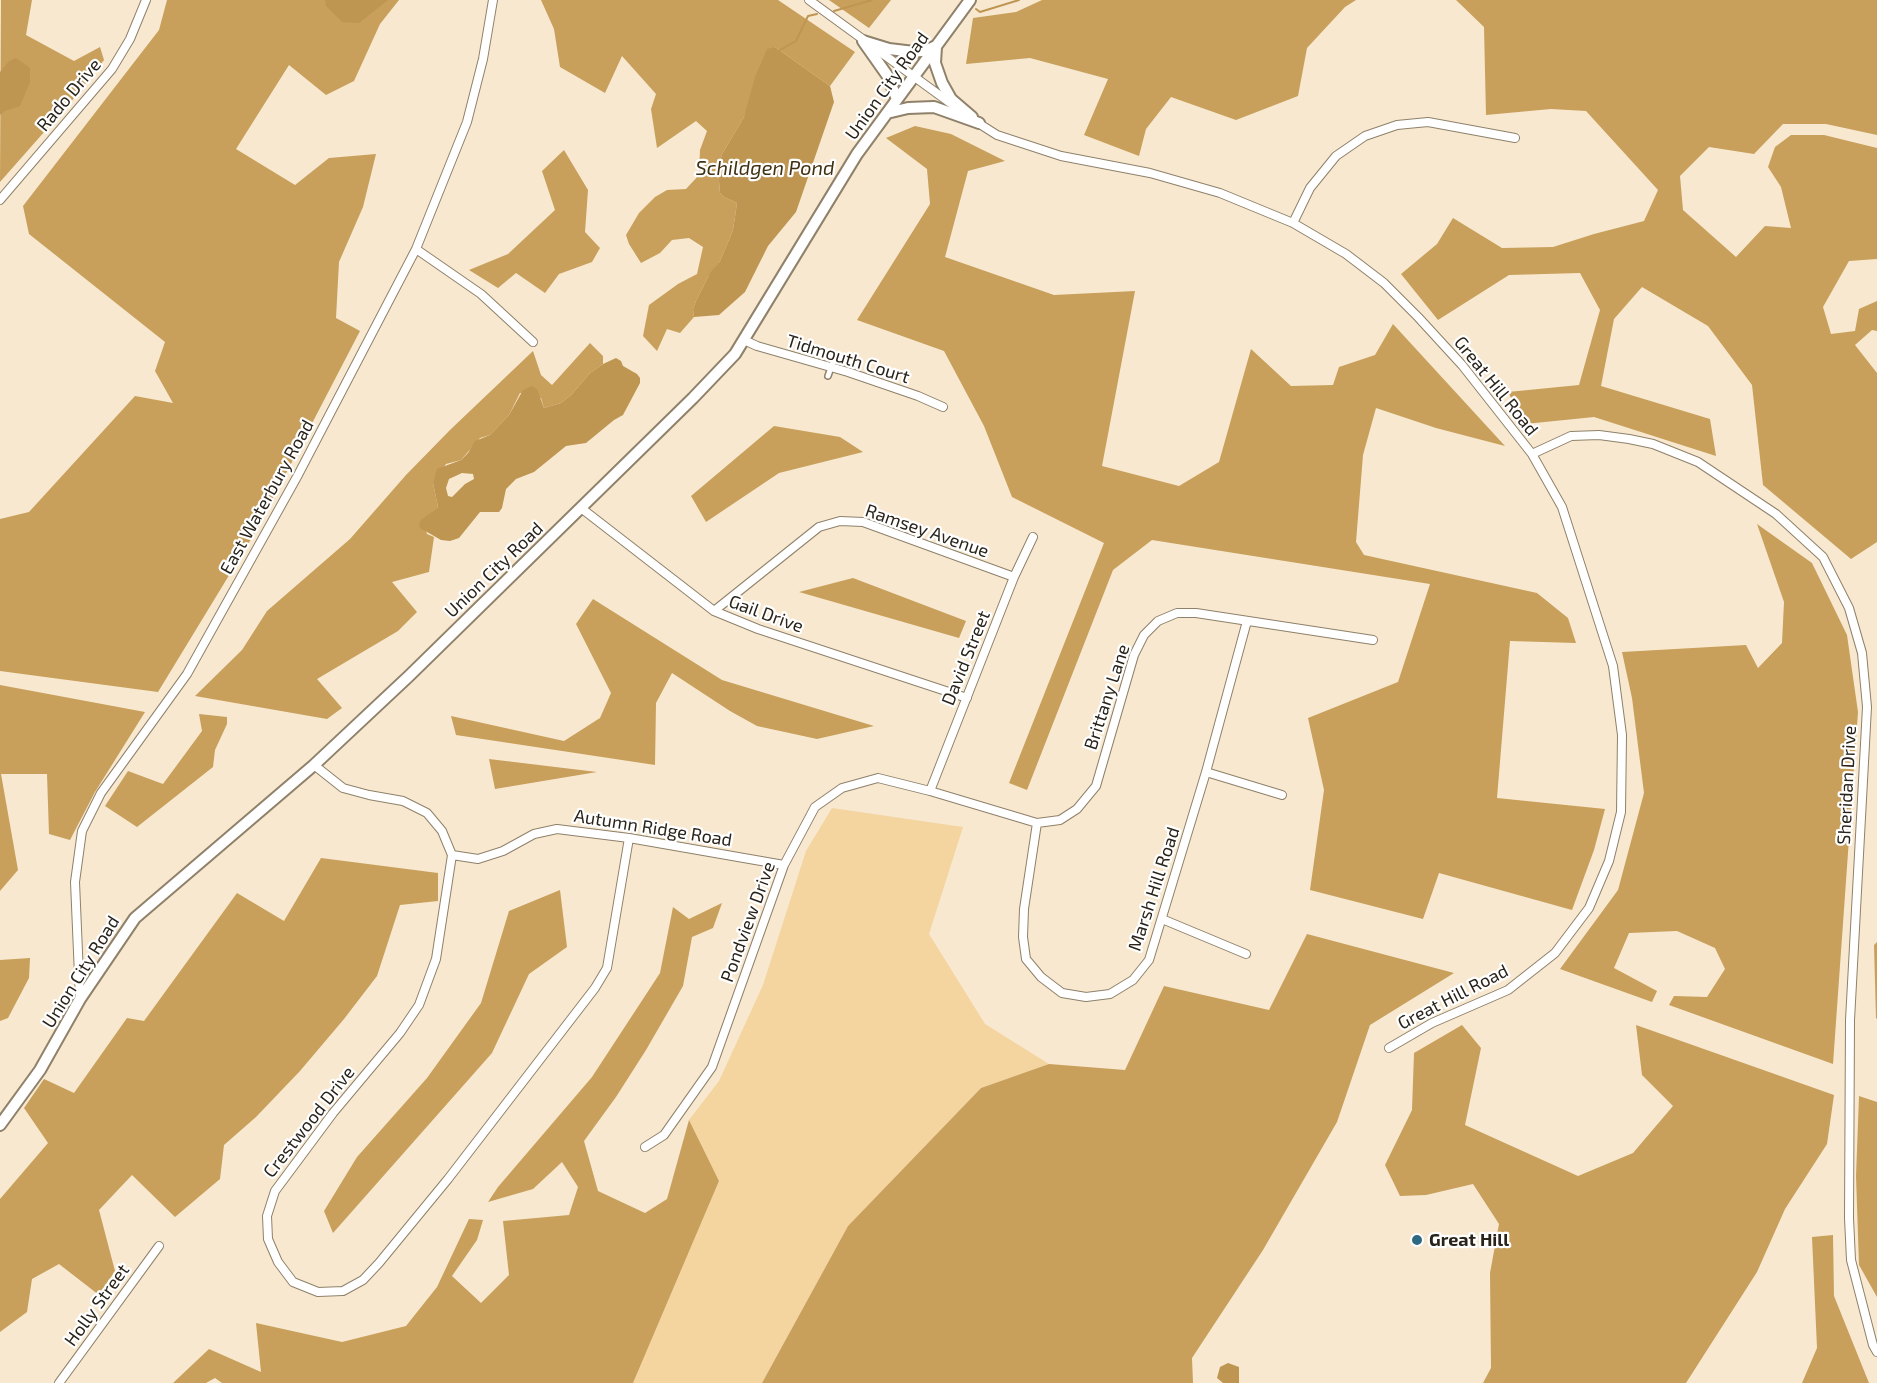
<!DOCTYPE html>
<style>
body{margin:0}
canvas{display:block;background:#f7e8cf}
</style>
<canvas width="1877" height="1383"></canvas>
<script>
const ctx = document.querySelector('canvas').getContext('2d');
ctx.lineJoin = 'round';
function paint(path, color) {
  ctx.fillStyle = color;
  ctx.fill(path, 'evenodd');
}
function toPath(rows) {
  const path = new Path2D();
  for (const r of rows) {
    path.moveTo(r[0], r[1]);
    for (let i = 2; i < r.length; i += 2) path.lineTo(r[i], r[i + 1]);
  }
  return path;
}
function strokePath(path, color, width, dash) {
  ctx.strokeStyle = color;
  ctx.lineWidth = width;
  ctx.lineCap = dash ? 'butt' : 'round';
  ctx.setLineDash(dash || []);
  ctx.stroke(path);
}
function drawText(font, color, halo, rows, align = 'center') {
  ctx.font = font + ' "Exo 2",sans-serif';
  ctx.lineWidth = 4.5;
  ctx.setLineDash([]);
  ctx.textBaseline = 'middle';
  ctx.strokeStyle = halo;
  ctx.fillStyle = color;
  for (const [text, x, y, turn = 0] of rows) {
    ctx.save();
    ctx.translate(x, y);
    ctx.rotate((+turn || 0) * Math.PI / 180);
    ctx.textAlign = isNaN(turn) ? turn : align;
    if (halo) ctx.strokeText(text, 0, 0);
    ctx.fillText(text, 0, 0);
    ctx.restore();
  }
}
paint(toPath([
 [832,808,963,827,929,934,985,1024,1049,1064,981,1088,848,1226,762,1383,633,1383,719,1181,689,1120,719,1081,763,985,806,851]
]), '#f4d49f');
paint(toPath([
 [1,0,32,0,26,35,74,61,100,47,104,60,75,97,0,182],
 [167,0,399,0,380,24,354,81,326,95,289,65,236,149,295,185,329,158,376,154,363,207,339,262,336,318,360,331,256,531,158,692,0,671,0,519,29,512,135,396,173,403,155,371,165,342,29,234,23,206,159,30],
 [541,0,778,0,855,52,830,86,775,47,744,117,722,154,718,169,720,193,724,197,737,203,733,230,720,261,708,277,696,301,693,309,694,317,680,333,667,329,657,351,643,336,649,305,678,284,697,274,703,247,689,238,672,240,660,253,641,263,629,244,626,235,639,213,655,197,667,190,686,189,699,175,700,150,707,131,696,121,657,148,651,109,656,94,622,56,605,93,560,67,554,29],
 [829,0,891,0,869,28],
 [1042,0,1356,0,1345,7,1307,48,1298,96,1236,120,1171,97,1146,129,1139,156,1084,135,1108,79,1030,58,966,64,973,18,1016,12],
 [1456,0,1877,0,1877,135,1826,124,1783,124,1754,154,1709,147,1680,176,1683,210,1736,257,1765,226,1791,228,1781,187,1768,167,1775,147,1791,135,1824,135,1877,148,1877,259,1849,261,1823,307,1831,334,1855,331,1859,309,1877,301,1877,331,1872,330,1855,345,1877,373,1877,542,1851,559,1763,485,1752,385,1708,326,1642,287,1614,319,1601,386,1710,419,1716,456,1594,417,1525,424,1508,392,1579,385,1600,310,1580,273,1509,275,1438,320,1401,274,1437,244,1453,218,1502,248,1553,247,1594,234,1644,221,1658,190,1586,111,1551,109,1486,115,1484,27],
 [915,126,951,134,1005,161,968,171,945,257,1054,295,1135,291,1102,466,1179,486,1219,462,1251,349,1291,386,1333,385,1339,367,1375,355,1393,324,1505,446,1436,428,1376,408,1363,455,1356,542,1364,555,1537,593,1568,618,1576,643,1510,641,1497,798,1605,809,1594,850,1572,910,1439,873,1423,919,1310,890,1324,790,1308,718,1398,682,1430,584,1152,540,1113,570,1027,790,1009,783,1104,543,1012,497,984,426,944,351,857,320,930,204,927,169,886,138],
 [564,150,588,190,585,232,600,248,592,262,559,274,545,293,516,273,498,288,469,270,508,254,555,210,542,171],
 [590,343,603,356,603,364,590,373,571,395,561,403,544,408,541,398,520,393,509,415,490,435,480,438,461,460,446,464,433,483,438,507,423,519,427,534,434,537,429,572,392,582,417,612,398,631,317,679,342,708,327,719,195,696,242,650,267,611,350,539,406,475,450,430,533,351,541,375,552,385],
 [774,426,840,437,863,452,779,473,706,522,691,496],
 [1757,524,1812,563,1847,635,1858,712,1833,1064,1669,1005,1674,996,1707,997,1725,969,1715,948,1677,931,1629,933,1614,968,1657,991,1652,1002,1560,969,1618,890,1644,793,1632,698,1622,652,1746,645,1758,668,1782,643,1784,602],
 [853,578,966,621,959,638,799,592],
 [593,599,722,680,874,726,817,739,757,726,730,711,672,673,656,703,655,765,456,735,451,716,564,741,600,718,611,693,576,624],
 [0,685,145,712,95,792,70,840,49,834,47,774,1,774,18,870,0,891],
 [199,714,227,717,227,724,215,750,213,767,137,827,105,806,128,771,163,784,202,731],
 [489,759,597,772,495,789],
 [321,858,438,873,438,901,400,905,377,976,344,1019,300,1071,256,1117,224,1145,220,1179,175,1217,132,1175,99,1210,115,1271,99,1295,59,1264,32,1279,27,1312,0,1332,0,1199,48,1143,24,1108,44,1079,74,1093,127,1018,144,1021,237,893,284,921],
 [560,890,567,947,529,974,492,1053,333,1233,324,1211,357,1157,427,1078,481,1003,509,911],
 [722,903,713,928,692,937,683,986,646,1050,616,1097,584,1141,598,1191,645,1213,667,1199,689,1120,719,1181,633,1383,222,1383,215,1378,206,1383,173,1383,209,1349,261,1372,256,1323,342,1342,406,1326,437,1287,469,1219,483,1220,477,1240,452,1276,481,1303,509,1275,503,1221,569,1215,578,1187,562,1162,533,1189,488,1202,498,1187,592,1077,660,973,673,907,689,919],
 [1307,934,1454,973,1370,1025,1337,1122,1263,1250,1192,1358,1193,1383,762,1383,848,1226,981,1088,1049,1064,1125,1070,1164,986,1269,1010],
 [1877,942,1877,1018,1876,1019,1874,945],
 [30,958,29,978,8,1018,0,1021,0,960],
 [1462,1025,1481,1048,1465,1125,1578,1176,1633,1153,1673,1106,1642,1075,1636,1025,1834,1095,1827,1144,1785,1209,1757,1272,1686,1383,1483,1383,1491,1368,1490,1273,1499,1224,1473,1184,1426,1195,1400,1196,1385,1165,1412,1110,1414,1053],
 [1859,1096,1877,1102,1877,1297,1859,1265,1856,1176],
 [1833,1235,1834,1296,1869,1383,1802,1383,1817,1348,1812,1237]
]), '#c8a05b');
paint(toPath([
 [325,0,388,0,359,23,342,22,326,6],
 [775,47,830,86,834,102,796,212,768,246,745,292,719,315,694,317,693,309,696,301,710,273,720,261,733,230,737,203,724,197,720,193,718,169,722,154,744,117,755,77,767,49],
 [16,58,30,68,30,82,20,106,5,111,0,115,0,72,9,61],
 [616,358,621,361,623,366,637,374,640,378,640,383,623,415,614,420,586,443,566,446,534,472,516,479,506,489,502,508,499,512,480,512,459,538,450,541,441,540,420,528,419,523,422,519,438,507,433,483,437,469,461,460,468,453,475,441,490,435,509,415,523,390,532,386,537,389,544,408,561,403,571,395,590,373,603,364],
 [462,473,473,474,474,479,465,484,452,497,448,496,446,488,449,479],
 [1228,1363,1239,1367,1239,1383,1223,1383,1217,1378,1220,1367]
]), '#be9651');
strokePath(toPath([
 [976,9,980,12,1019,0],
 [834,11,872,0],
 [780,50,796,41,808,16,817,14]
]), '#be9651', 2);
const pedestrian = toPath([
 [828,376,834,359]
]);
const minor = toPath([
 [809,0,953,105],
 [975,121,997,135,1061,156,1150,173,1220,193,1293,223,1346,254,1384,283,1418,317,1462,365,1532,454,1562,507,1613,666,1622,735,1621,812,1609,861,1589,908,1555,953,1508,990,1432,1023,1389,1048],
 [0,200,112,69,130,39,146,0],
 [1293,223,1310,188,1336,156,1365,136,1397,125,1428,122,1515,138],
 [416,249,481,294,533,342],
 [744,340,757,346,848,372,918,396,943,407],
 [1532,454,1571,436,1599,435,1629,439,1653,444,1698,462,1776,514,1823,557,1849,608,1862,653,1867,707,1850,1020,1849,1218,1851,1260,1873,1345,1877,1352],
 [581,508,714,611,758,629,967,698],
 [714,611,819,527,840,521,863,522,1014,577],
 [314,765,343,788,369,795,403,801,427,813,442,831,452,855,436,959,419,1005,400,1033,333,1113,275,1191,267,1216,268,1239,278,1262,293,1282,318,1292,343,1291,363,1280,379,1263,448,1179,595,988,607,968,629,838],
 [1206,772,1282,795],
 [930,791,1014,577,1033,537],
 [1037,823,1024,909,1023,937,1026,959,1041,977,1062,993,1086,997,1110,994,1133,980,1149,960,1206,772,1247,621],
 [452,855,478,859,503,851,534,834,557,829,629,838,784,865],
 [1162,919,1246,954],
 [80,999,75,882,82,831,101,793,187,674,298,475,416,249,467,122,483,59,493,0],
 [645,1147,664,1135,712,1067,784,865,815,807,842,788,878,778,930,791,1037,823,1060,820,1077,809,1096,786,1134,655,1144,635,1158,621,1177,613,1196,613,1373,640],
 [59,1383,159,1246]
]);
const secondary = toPath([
 [863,41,889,49,914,52,927,50,936,46],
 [863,41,887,75,897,99],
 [936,47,935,63,942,83,951,99,972,117],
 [887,113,908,108,934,107,979,123],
 [0,1125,40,1070,80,999,135,918,314,765,409,676,693,398,735,354,857,154,970,0]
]);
strokePath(pedestrian, '#8f816a', 8);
strokePath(minor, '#8f816a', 10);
strokePath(secondary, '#8f816a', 14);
strokePath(pedestrian, '#fff', 5);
strokePath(minor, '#fff', 8);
strokePath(secondary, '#fff', 10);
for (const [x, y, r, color] of [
 [1417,1240,6,"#2f6881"]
]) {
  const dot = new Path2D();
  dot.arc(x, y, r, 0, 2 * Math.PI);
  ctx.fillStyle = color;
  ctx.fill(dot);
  strokePath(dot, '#fff', 2);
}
drawText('18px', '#29231a', '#fff', [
 ["Union City Road",887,86,-54],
 ["Rado Drive",69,95,-50],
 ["Tidmouth Court",848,359,17],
 ["Great Hill Road",1496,386,51],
 ["East Waterbury Road",267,497,-61],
 ["Ramsey Avenue",927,531,19],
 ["Union City Road",494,570,-44],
 ["Gail Drive",766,614,20],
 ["David Street",966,658,-68],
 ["Brittany Lane",1107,697,-72],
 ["Sheridan Drive",1847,785,-87],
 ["Autumn Ridge Road",653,828,9],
 ["Marsh Hill Road",1154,889,-72],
 ["Pondview Drive",748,922,-70],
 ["Union City Road",81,972,-58],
 ["Great Hill Road",1453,997,-27],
 ["Crestwood Drive",309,1122,-52],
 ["Holly Street",97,1305,-54]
]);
drawText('bold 18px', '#29231a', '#fff', [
 ["Great Hill",1429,1240]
], 'left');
drawText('italic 20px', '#413011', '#fff', [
 ["Schildgen Pond",765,168]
]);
</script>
